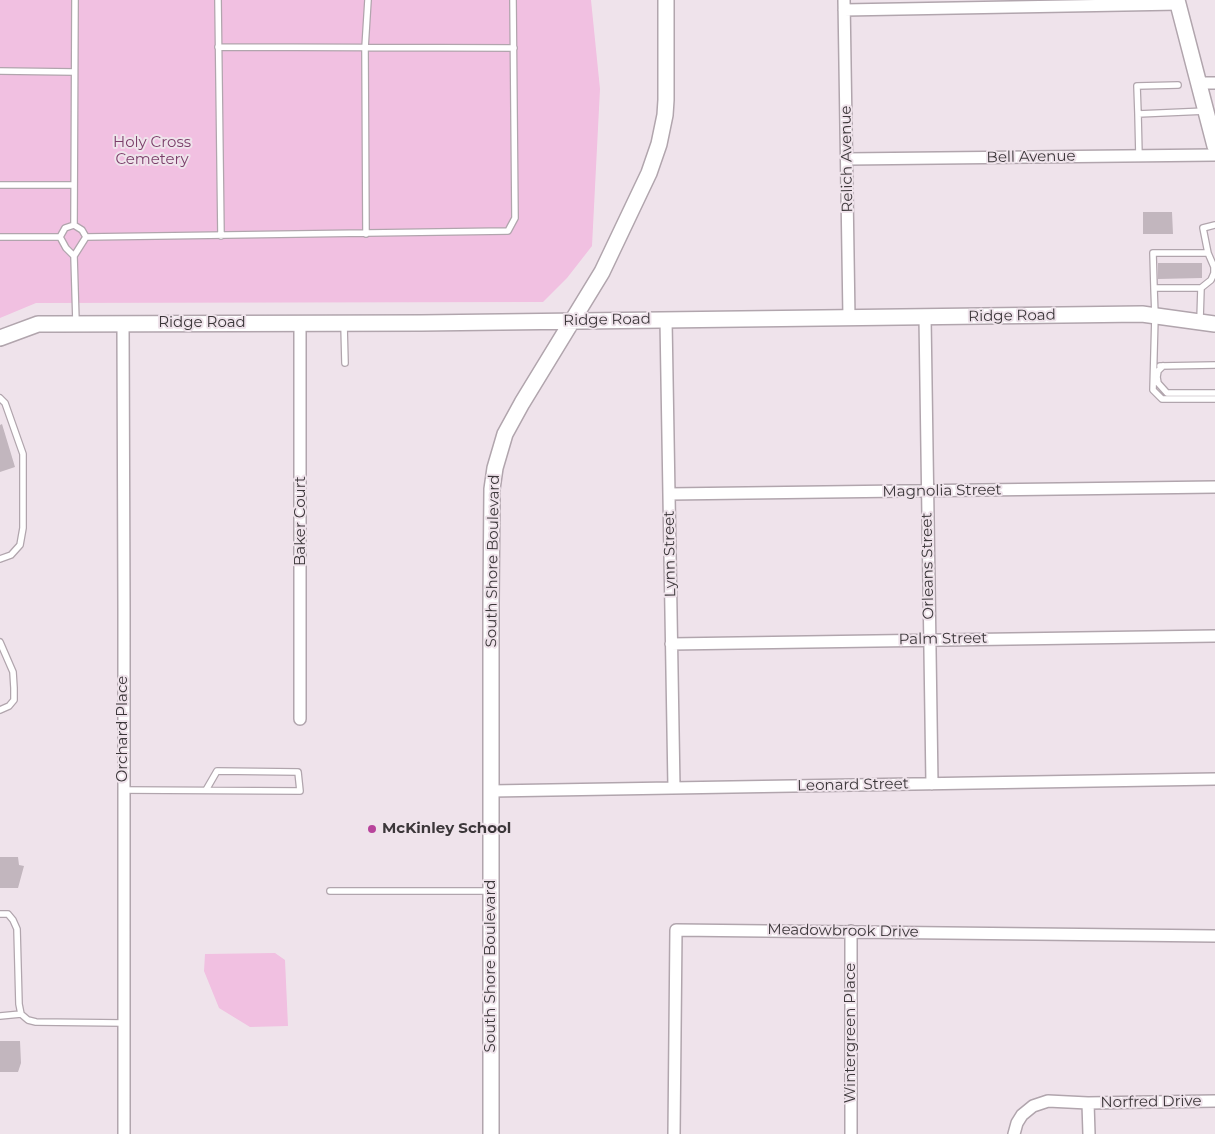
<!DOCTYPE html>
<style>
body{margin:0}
canvas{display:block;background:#efe3eb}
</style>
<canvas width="1215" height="1134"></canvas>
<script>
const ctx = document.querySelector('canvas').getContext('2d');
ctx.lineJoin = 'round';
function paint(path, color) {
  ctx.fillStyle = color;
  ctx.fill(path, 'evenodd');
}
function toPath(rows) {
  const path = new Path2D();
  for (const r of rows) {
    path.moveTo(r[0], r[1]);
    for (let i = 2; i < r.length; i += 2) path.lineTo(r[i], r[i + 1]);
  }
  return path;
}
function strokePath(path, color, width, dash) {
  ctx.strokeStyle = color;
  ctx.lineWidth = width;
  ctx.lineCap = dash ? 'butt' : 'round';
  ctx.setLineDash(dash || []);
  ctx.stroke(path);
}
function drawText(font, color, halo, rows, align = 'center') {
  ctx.font = font + ' Montserrat,sans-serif';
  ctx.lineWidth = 4;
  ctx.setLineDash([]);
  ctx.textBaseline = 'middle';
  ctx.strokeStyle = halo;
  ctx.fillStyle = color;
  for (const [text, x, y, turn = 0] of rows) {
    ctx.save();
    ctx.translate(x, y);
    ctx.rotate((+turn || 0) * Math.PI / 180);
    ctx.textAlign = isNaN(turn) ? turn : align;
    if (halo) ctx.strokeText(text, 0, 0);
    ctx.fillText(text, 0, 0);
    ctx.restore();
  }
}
paint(toPath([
 [0,0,591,0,600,89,592,246,567,278,543,302,36,303,0,318],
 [275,953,285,960,288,1026,250,1027,219,1008,204,971,205,954]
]), '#f1c0e1');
paint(toPath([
 [1143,212,1172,212,1173,234,1143,234],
 [1158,263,1202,263,1202,278,1158,279],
 [2,424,15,467,0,472,0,425],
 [0,857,18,857,19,865,24,866,18,888,0,888],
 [0,1041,20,1041,21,1063,18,1072,0,1072]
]), '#c2b6be');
const lane = toPath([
 [218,0,221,236],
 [218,47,514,48],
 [0,71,74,72],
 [1138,114,1137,86,1178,85],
 [1139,156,1138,114,1206,111],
 [0,185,74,185],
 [74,225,75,0],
 [366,234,365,48,368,0],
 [0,237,60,237],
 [86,237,508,231,515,218,513,0],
 [1208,253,1203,228,1215,225],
 [74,256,66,248,60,237,65,228,74,225,82,230,86,237,74,256,76,322],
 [1154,288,1153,253,1208,253,1214,267,1214,273,1211,280,1201,288],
 [1200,320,1201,288,1154,288,1155,316,1153,390,1162,399,1215,399],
 [344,325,345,363],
 [1160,366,1215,365],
 [1163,366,1158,371,1157,377,1158,383,1167,393,1215,393],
 [0,398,5,403,23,454,23,528,20,545,11,555,0,559],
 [0,642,13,672,14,688,14,700,9,706,0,710],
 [123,790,300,791,298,772,217,771,206,790],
 [330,891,491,891],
 [0,914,8,914,13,920,17,929,19,1004,21,1014],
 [0,1016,21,1014,28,1020,36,1022,123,1023]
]);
const street = toPath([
 [844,0,849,318],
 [844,10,1179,4],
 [1199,83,1215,83],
 [847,159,1215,155],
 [925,317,932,784],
 [666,320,674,788],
 [300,323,300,719],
 [123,324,124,610,124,1134],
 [669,494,1215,487],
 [671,644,1215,636],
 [491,791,1215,779],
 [851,931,851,1134],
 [1088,1103,1089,1134],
 [674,1134,676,930,1215,936],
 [1014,1134,1017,1123,1022,1115,1033,1106,1048,1101,1088,1103,1215,1101]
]);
const secondary = toPath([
 [1177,0,1215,146],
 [0,338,38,324,53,324,421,323,1142,314,1215,324],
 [491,1134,491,603,492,489,495,468,505,434,522,403,602,272,649,173,659,144,665,115,666,100,666,0]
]);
strokePath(lane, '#b1a5ad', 8);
strokePath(street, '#b1a5ad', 14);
strokePath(secondary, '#b1a5ad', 18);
strokePath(lane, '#fff', 5.5);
strokePath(street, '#fff', 11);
strokePath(secondary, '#fff', 15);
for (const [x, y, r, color] of [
 [372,829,5,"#b8439b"]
]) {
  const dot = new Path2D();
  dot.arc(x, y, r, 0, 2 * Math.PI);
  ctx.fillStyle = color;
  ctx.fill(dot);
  strokePath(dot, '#efe3eb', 2);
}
drawText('15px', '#7b3f6a', '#efe3eb', [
 ["Holy Cross",152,143],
 ["Cemetery",152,160]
]);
drawText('15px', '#3c373a', '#efe3eb', [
 ["Bell Avenue",1031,157,-1],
 ["Relich Avenue",847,159,-91],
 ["Ridge Road",1012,316,-1],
 ["Ridge Road",607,320,-1],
 ["Ridge Road",202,323],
 ["Magnolia Street",942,491,-1],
 ["Baker Court",301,521,-90],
 ["Lynn Street",670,554,-91],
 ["South Shore Boulevard",493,561,-89],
 ["Orleans Street",928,566,-91],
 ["Palm Street",943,639,-1],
 ["Orchard Place",123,729,-90],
 ["Leonard Street",853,785,-1],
 ["Meadowbrook Drive",843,931,1],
 ["South Shore Boulevard",491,966,-90],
 ["Wintergreen Place",851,1033,-90],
 ["Norfred Drive",1151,1102,-1]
]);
drawText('bold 15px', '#3c373a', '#efe3eb', [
 ["McKinley School",382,829]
], 'left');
</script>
